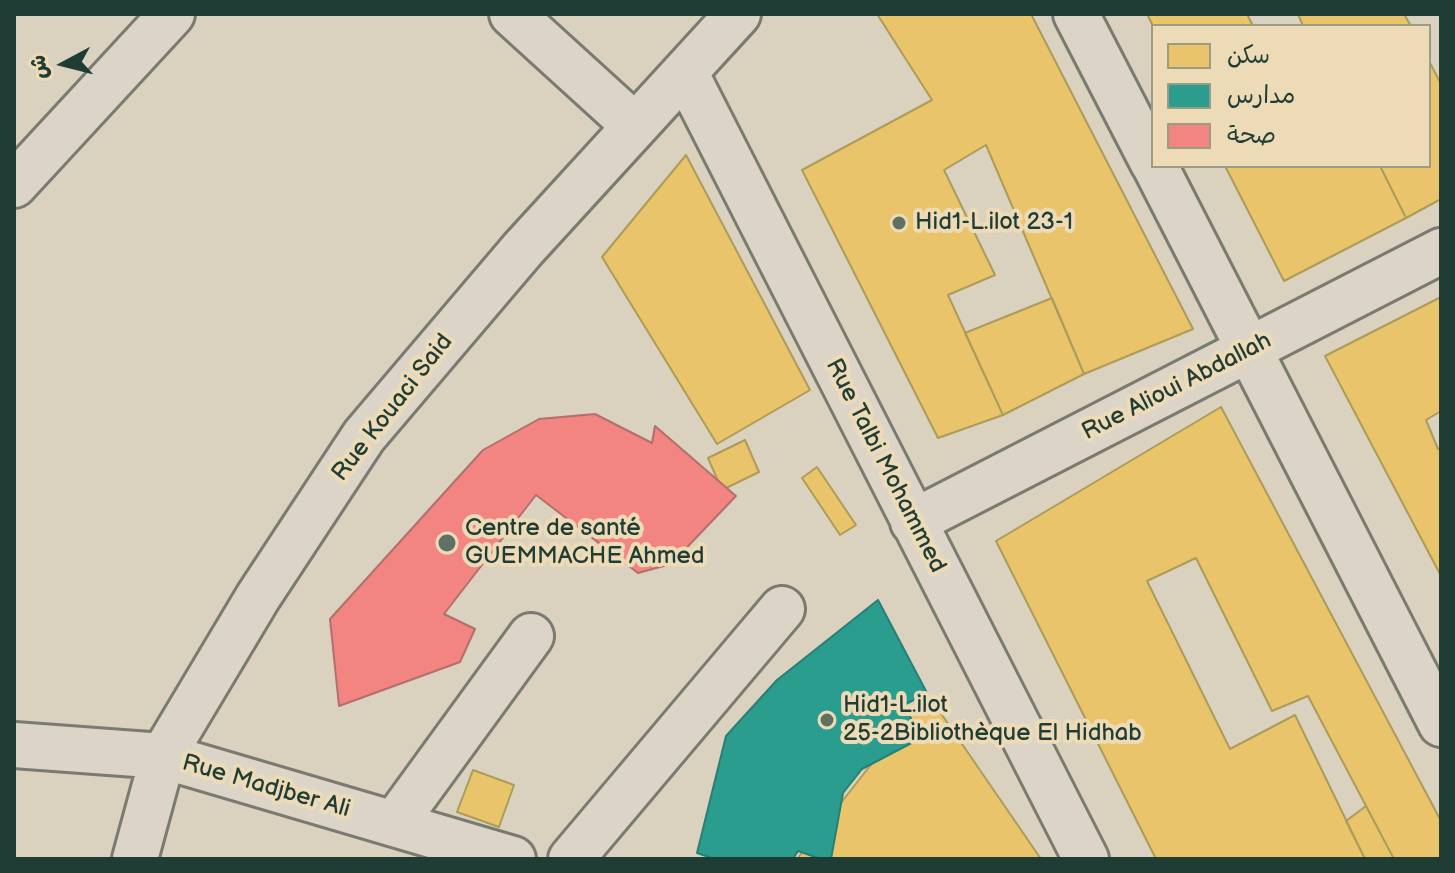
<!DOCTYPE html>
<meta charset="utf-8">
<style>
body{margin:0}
#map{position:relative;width:1455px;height:873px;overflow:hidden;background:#dad1be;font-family:"Balsamiq Sans","Playpen Sans Arabic",sans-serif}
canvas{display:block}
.frame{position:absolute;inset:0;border:16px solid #1f3d34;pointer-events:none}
.legend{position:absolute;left:1151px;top:24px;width:280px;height:144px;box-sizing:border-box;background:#eddbb8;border:2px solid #9b9c83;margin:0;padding:10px 14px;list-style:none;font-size:24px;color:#1f3d34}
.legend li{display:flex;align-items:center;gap:16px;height:40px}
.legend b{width:40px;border:2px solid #9b9c83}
.north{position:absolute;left:24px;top:24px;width:80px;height:80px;-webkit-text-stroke:6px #eddbb8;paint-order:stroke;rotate:263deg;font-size:22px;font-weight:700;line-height:32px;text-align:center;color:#1f3d34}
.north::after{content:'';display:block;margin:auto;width:28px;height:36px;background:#1f3d34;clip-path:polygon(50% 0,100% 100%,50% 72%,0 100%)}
</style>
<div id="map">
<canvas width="1455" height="873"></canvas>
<div class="frame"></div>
<ul class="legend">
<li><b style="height:22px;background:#e9c46a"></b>سكن</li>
<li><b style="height:22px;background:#2a9d8f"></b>مدارس</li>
<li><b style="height:22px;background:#f28482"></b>صحة</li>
</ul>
<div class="north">ش</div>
</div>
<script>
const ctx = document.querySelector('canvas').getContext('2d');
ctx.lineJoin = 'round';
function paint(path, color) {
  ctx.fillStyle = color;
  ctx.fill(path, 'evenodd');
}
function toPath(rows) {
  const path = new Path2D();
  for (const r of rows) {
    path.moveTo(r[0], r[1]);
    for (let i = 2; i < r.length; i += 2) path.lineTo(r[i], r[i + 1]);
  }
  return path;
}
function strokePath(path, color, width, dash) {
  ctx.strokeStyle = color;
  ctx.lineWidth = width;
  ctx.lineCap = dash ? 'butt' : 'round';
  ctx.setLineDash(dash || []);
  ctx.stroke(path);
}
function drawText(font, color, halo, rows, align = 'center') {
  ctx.font = font + ' "Balsamiq Sans",sans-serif';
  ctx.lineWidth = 8;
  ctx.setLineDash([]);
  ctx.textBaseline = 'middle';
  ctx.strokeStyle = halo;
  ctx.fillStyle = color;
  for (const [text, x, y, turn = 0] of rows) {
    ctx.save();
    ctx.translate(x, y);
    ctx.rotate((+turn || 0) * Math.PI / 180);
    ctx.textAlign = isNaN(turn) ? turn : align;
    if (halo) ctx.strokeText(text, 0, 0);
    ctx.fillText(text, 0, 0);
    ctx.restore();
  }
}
const homes = toPath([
 [877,14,1031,14,1193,329,1084,374,986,145,944,170,995,275,948,295,1003,415,938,438,802,170,932,100,877,14],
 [1147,14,1247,14,1253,26,1153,26,1147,14],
 [1298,14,1404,14,1411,26,1303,26,1298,14],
 [1429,61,1441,84,1441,199,1406,218,1380,166,1429,166,1429,61],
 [686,155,810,390,717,444,602,257,686,155],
 [1225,166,1380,166,1406,218,1284,281,1225,166],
 [1441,297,1441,411,1426,420,1438,449,1441,447,1441,576,1325,356,1441,297],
 [1052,298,1084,374,1003,415,965,333,1052,298],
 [1221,407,1441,821,1441,859,1394,859,1308,696,1272,711,1196,558,1147,581,1230,749,1295,715,1365,859,1156,859,996,541,1221,407],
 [745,440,759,472,722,490,708,458,745,440],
 [817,467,856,525,840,535,802,478,817,467],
 [927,693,1041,859,797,859,927,693],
 [473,770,514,785,499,827,457,812,473,770],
 [1366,806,1394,859,1365,859,1346,821,1366,806]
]);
paint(homes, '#e9c46a');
strokePath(homes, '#ac9c5a', 2);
const schools = toPath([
 [878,600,927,693,904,705,921,738,862,769,843,793,831,859,821,859,798,851,793,859,715,859,697,853,726,736,777,680,878,600]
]);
paint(schools, '#2a9d8f');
strokePath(schools, '#278074', 2);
const health = toPath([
 [595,414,652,443,655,426,736,496,671,564,638,573,536,495,444,614,475,629,460,662,339,706,330,619,483,450,539,419,595,414]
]);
paint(health, '#f28482');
strokePath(health, '#b36f6b', 2);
const minor = toPath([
 [512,14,635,126],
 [1076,14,1153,163],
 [685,72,1086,859],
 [1155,166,1441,724],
 [14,185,172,14],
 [913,522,1441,251],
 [14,745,163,756,513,859],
 [394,824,531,636],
 [135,859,163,756,258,597,364,436,523,249,738,14],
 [571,859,782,609]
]);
strokePath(minor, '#797a70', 50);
strokePath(minor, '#dcd4c7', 44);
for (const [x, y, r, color] of [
 [899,223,8,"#607164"],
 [447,543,10,"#607164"],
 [827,720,8,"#607164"]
]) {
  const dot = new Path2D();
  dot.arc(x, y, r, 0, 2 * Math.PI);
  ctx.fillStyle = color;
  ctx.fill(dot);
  strokePath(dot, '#eddbb8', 3);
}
drawText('24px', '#1f3d34', '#eddbb8', [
 ["Hid1-L.ilot 23-1",915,223],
 ["Centre de santé",465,529],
 ["GUEMMACHE Ahmed",465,557],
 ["Hid1-L.ilot",843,706],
 ["25-2Bibliothèque El Hidhab",843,734]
], 'left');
drawText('24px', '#1f3d34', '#eddbb8', [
 ["Rue Alioui Abdallah",1177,387,-27],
 ["Rue Kouaci Said",393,408,-52],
 ["Rue Talbi Mohammed",885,466,63],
 ["Rue Madjber Ali",266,787,16]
]);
</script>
